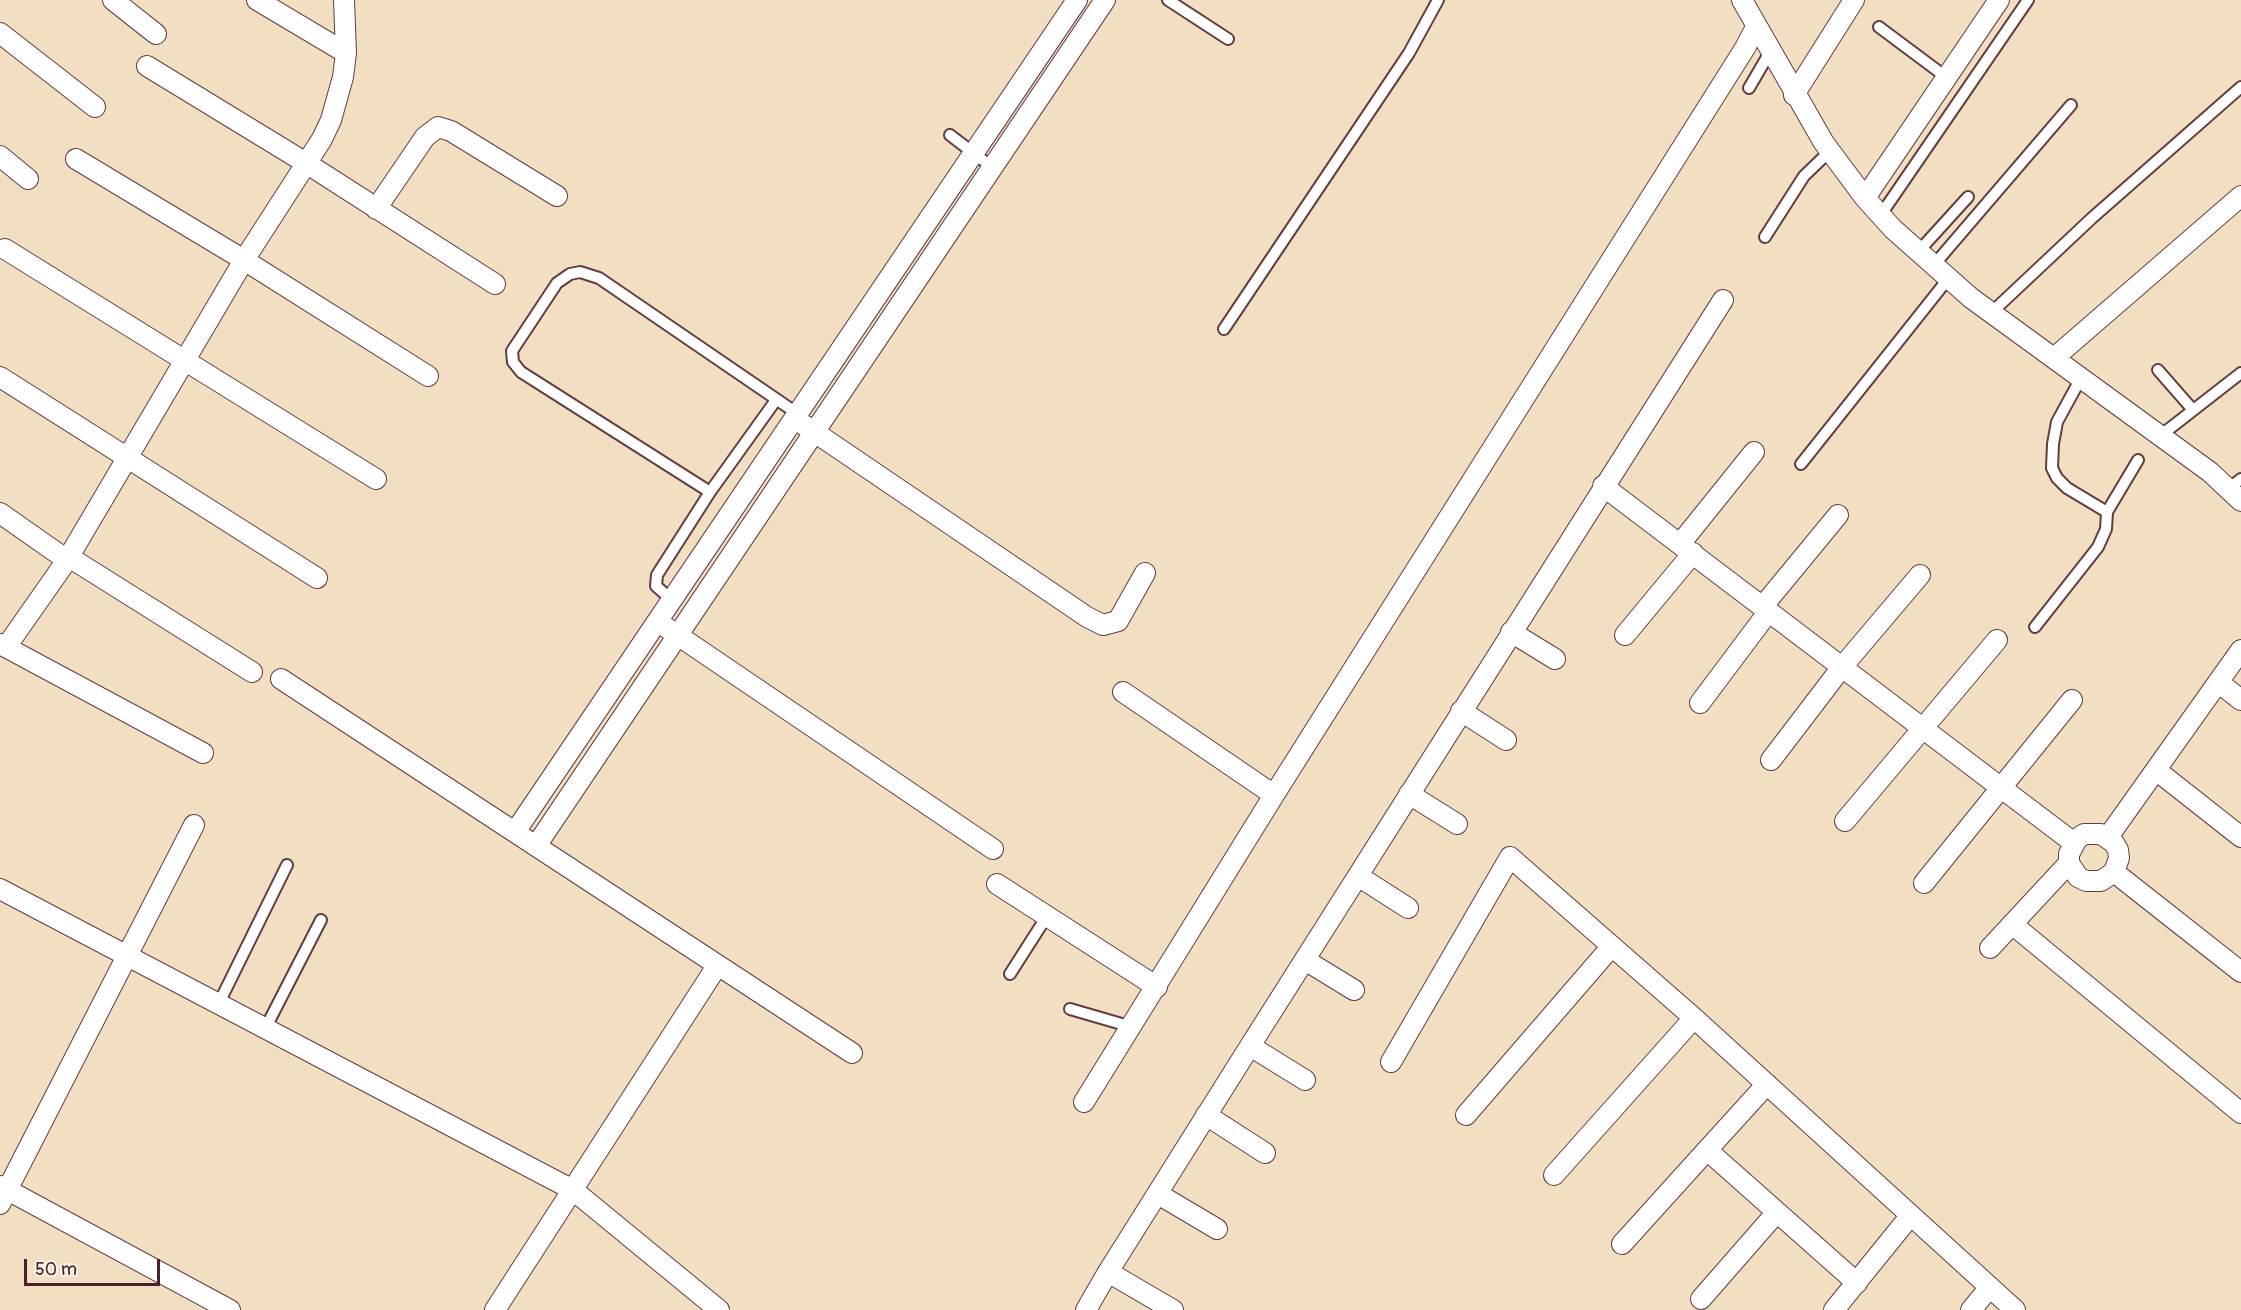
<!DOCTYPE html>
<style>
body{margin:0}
#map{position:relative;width:2241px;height:1310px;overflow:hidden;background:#f2dfc2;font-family:Pangolin,sans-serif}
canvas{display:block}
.scale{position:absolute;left:24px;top:1259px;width:136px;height:27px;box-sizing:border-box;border:3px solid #4a1f2b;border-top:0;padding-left:8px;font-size:18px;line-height:21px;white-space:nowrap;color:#4a1f2b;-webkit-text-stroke:4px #f7f3e8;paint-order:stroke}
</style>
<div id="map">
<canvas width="2241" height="1310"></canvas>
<div class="scale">50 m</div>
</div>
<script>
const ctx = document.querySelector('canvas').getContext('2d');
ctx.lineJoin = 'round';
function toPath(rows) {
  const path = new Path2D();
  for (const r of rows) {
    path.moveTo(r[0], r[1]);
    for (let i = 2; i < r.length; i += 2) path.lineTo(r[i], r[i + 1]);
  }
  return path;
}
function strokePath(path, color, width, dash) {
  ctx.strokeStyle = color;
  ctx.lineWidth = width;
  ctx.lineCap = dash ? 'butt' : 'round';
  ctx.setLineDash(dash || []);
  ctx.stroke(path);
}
const service = toPath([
 [1168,0,1228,39],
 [1879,27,1946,77],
 [1749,88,1770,52],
 [950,135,993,168],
 [1880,216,2028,0],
 [1765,237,1804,176,1830,151],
 [1918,252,1968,197],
 [1933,266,2071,105],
 [1991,313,2092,218,2241,87],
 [1224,329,1409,53,1438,0],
 [2158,370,2193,410],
 [2081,378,2057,422,2053,444,2052,468,2057,478,2067,488,2107,512,2138,460],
 [2160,436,2241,373],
 [1801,464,1948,279],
 [2228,489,2241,479],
 [710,492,776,400],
 [672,600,656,586,657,575,710,492,521,372,513,362,512,351,557,283,570,274,580,272,599,278,798,414],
 [2035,627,2098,547,2106,529,2107,512],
 [1010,974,1047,916],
 [218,1005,287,865],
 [1070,1009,1132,1027],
 [265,1029,321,920]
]);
const minor = toPath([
 [113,0,156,34],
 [257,0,346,53],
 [1742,0,1824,143,1865,198,1893,229,1971,298,2210,472,2241,501],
 [0,33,95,107],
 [147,66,306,163,495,284],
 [1794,95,1854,0],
 [0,156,28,179],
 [76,159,244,260,428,376],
 [1865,198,1999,0],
 [376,209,425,137,438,127,451,131,557,196],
 [5,249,376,479],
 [2054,358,2241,196],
 [0,377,317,578],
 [804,425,1087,617,1103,625,1118,621,1145,573],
 [1603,486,2074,843],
 [0,513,67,560],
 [1680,544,1754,452],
 [69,557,252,672],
 [1763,606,1838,515],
 [667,628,993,849],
 [1511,632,1555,659],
 [1625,635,1693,553],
 [0,644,203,753],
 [6,647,67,560,244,260,322,139,331,120,343,77,346,53,344,0],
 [281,679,852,1053],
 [2218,682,2241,700],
 [1123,692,1274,795],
 [1700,703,1769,611],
 [1461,711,1506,740],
 [1771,760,1842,667,1920,575],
 [2156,770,2241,837],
 [1409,794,1457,824],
 [1845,821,1997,640],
 [515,832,1077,0],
 [2108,837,2241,650],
 [536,846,1105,0],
 [2114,872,2241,972],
 [1358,876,1408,908],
 [1924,883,2072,700],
 [997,884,1157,987],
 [0,889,573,1190,719,1310],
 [2012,924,2241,1113],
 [1990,948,2069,863,2069,854,2077,839,2084,834,2101,834,2114,843,2118,850,2119,858,2114,872,2101,881,2086,881,2078,877,2069,863],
 [1305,960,1354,990],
 [1250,1046,1305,1080],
 [1391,1062,1510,857,1694,1018,2015,1310],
 [1084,1102,1274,795,1745,48,1756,27],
 [1206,1115,1265,1153],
 [1466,1115,1612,946],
 [1707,1150,1767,1084],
 [1554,1175,1694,1018],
 [0,1186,230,1310],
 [1158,1194,1217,1229],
 [0,1204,194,825],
 [1622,1244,1707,1150,1857,1283],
 [1108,1272,1173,1310],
 [1701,1299,1777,1212],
 [495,1310,717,966],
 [1086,1310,1108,1272,1250,1046,1723,300],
 [1834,1310,1911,1215],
 [1971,1310,1990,1287]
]);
strokePath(service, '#633c42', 14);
strokePath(minor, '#633c42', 22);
strokePath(service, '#fff', 10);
strokePath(minor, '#fff', 20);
</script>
